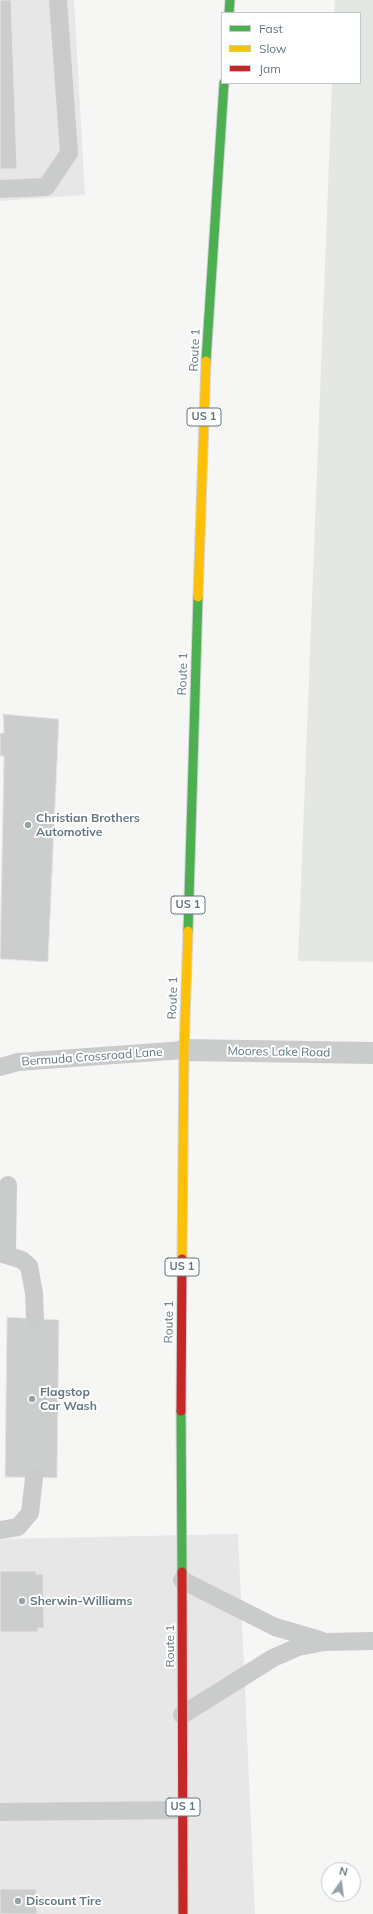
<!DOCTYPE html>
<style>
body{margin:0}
#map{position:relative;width:373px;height:1914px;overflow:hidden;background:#f6f6f5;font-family:Mulish,sans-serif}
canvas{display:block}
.legend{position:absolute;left:221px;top:12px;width:140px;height:72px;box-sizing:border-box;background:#fff;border:1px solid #c0c9cc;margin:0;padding:5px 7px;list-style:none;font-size:12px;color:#617780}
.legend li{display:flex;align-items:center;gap:8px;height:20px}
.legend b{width:20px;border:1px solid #c0c9cc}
.north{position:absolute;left:321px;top:1862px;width:40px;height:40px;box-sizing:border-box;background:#fff;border:1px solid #c0c9cc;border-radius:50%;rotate:14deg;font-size:11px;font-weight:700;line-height:16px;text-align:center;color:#617780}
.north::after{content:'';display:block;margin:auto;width:14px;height:18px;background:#95a3a9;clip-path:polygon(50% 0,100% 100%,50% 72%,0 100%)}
</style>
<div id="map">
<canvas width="373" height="1914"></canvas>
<ul class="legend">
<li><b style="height:5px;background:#4caf50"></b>Fast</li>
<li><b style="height:5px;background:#ffc107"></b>Slow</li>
<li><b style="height:5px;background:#c62828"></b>Jam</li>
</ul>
<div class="north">N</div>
</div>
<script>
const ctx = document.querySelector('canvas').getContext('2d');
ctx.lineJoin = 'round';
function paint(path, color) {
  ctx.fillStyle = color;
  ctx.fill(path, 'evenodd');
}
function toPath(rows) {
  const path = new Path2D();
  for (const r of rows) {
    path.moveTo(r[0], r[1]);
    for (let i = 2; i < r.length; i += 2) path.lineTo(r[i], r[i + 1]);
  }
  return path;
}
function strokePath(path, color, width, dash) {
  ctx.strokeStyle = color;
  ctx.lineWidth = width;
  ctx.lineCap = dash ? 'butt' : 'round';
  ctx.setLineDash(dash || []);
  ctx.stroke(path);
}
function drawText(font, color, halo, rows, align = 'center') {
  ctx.font = font + ' Mulish,sans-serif';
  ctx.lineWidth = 4;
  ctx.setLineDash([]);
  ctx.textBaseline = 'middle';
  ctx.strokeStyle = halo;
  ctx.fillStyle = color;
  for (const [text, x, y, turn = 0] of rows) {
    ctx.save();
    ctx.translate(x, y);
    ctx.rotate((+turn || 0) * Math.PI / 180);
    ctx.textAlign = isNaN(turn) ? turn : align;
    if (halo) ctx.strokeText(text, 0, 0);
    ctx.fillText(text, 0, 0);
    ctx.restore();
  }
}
paint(toPath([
 [0,0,74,0,85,195,0,201],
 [238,1534,255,1914,0,1914,0,1539]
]), '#e6e7e6');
paint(toPath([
 [335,0,373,0,373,962,298,961,332,83,360,83,360,13,334,13]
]), '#e5e8e2');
const building = toPath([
 [0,0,11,0,17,169,0,169,0,0],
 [3,714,59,719,48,962,0,959,4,756,0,756,0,733,4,733,3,714],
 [7,1317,59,1320,57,1478,5,1477,7,1317],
 [0,1571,36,1571,36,1574,43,1574,44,1628,38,1628,38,1632,0,1632,0,1571],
 [0,1889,36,1889,37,1914,0,1914,0,1889]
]);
paint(building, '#cccece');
strokePath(building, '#e6e6e4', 1);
const fast = toPath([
 [229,13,230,0],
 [206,361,224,83],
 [188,931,198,597],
 [181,1411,182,1572]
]);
const slow = toPath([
 [198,597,206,361],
 [182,1259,184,1050,188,931]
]);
const jam = toPath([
 [181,1411,182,1259],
 [182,1572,183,1914]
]);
strokePath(fast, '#d2d3d3', 11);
strokePath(slow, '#d2d3d3', 11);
strokePath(jam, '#d2d3d3', 11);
strokePath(toPath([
 [0,189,46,187,69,153,58,0],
 [0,1067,18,1062,184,1050],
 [0,1253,22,1260,29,1266,34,1293,35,1319],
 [7,1253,8,1185],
 [0,1530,18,1527,30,1513,34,1478],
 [182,1580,275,1627,320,1640],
 [182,1715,273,1658,298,1647,325,1642,373,1641],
 [0,1812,183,1810]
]), '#cacccc', 18);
strokePath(toPath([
 [184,1050,373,1053]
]), '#cacccc', 22);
strokePath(fast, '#4caf50', 9);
strokePath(slow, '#ffc107', 9);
strokePath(jam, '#c62828', 9);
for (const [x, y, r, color] of [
 [28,825,4,"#95a3a9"],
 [32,1399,4,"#95a3a9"],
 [22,1601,4,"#95a3a9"],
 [18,1901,4,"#95a3a9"]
]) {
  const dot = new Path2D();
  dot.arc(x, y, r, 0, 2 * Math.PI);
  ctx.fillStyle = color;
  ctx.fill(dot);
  strokePath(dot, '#fff', 1.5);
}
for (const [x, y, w] of [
 [204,417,34],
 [188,905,34],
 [182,1267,34],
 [183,1807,34]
]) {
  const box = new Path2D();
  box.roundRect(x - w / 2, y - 9, w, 18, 3);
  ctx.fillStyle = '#fff';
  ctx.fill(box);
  strokePath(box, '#617780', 1);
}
drawText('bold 11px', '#617780', null, [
 ["US 1",204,417],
 ["US 1",188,905],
 ["US 1",182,1267],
 ["US 1",183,1807]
]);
drawText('12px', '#617780', '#fff', [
 ["Route 1",195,350,-87],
 ["Route 1",183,674,-88],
 ["Route 1",173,998,-88],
 ["Moores Lake Road",279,1052,1],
 ["Bermuda Crossroad Lane",92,1057,-4],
 ["Route 1",169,1322,-89],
 ["Route 1",170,1646,-90]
]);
drawText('bold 12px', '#617780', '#fff', [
 ["Christian Brothers",36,818],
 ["Automotive",36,832],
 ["Flagstop",40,1392],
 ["Car Wash",40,1406],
 ["Sherwin-Williams",30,1601],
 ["Discount Tire",26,1901]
], 'left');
</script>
